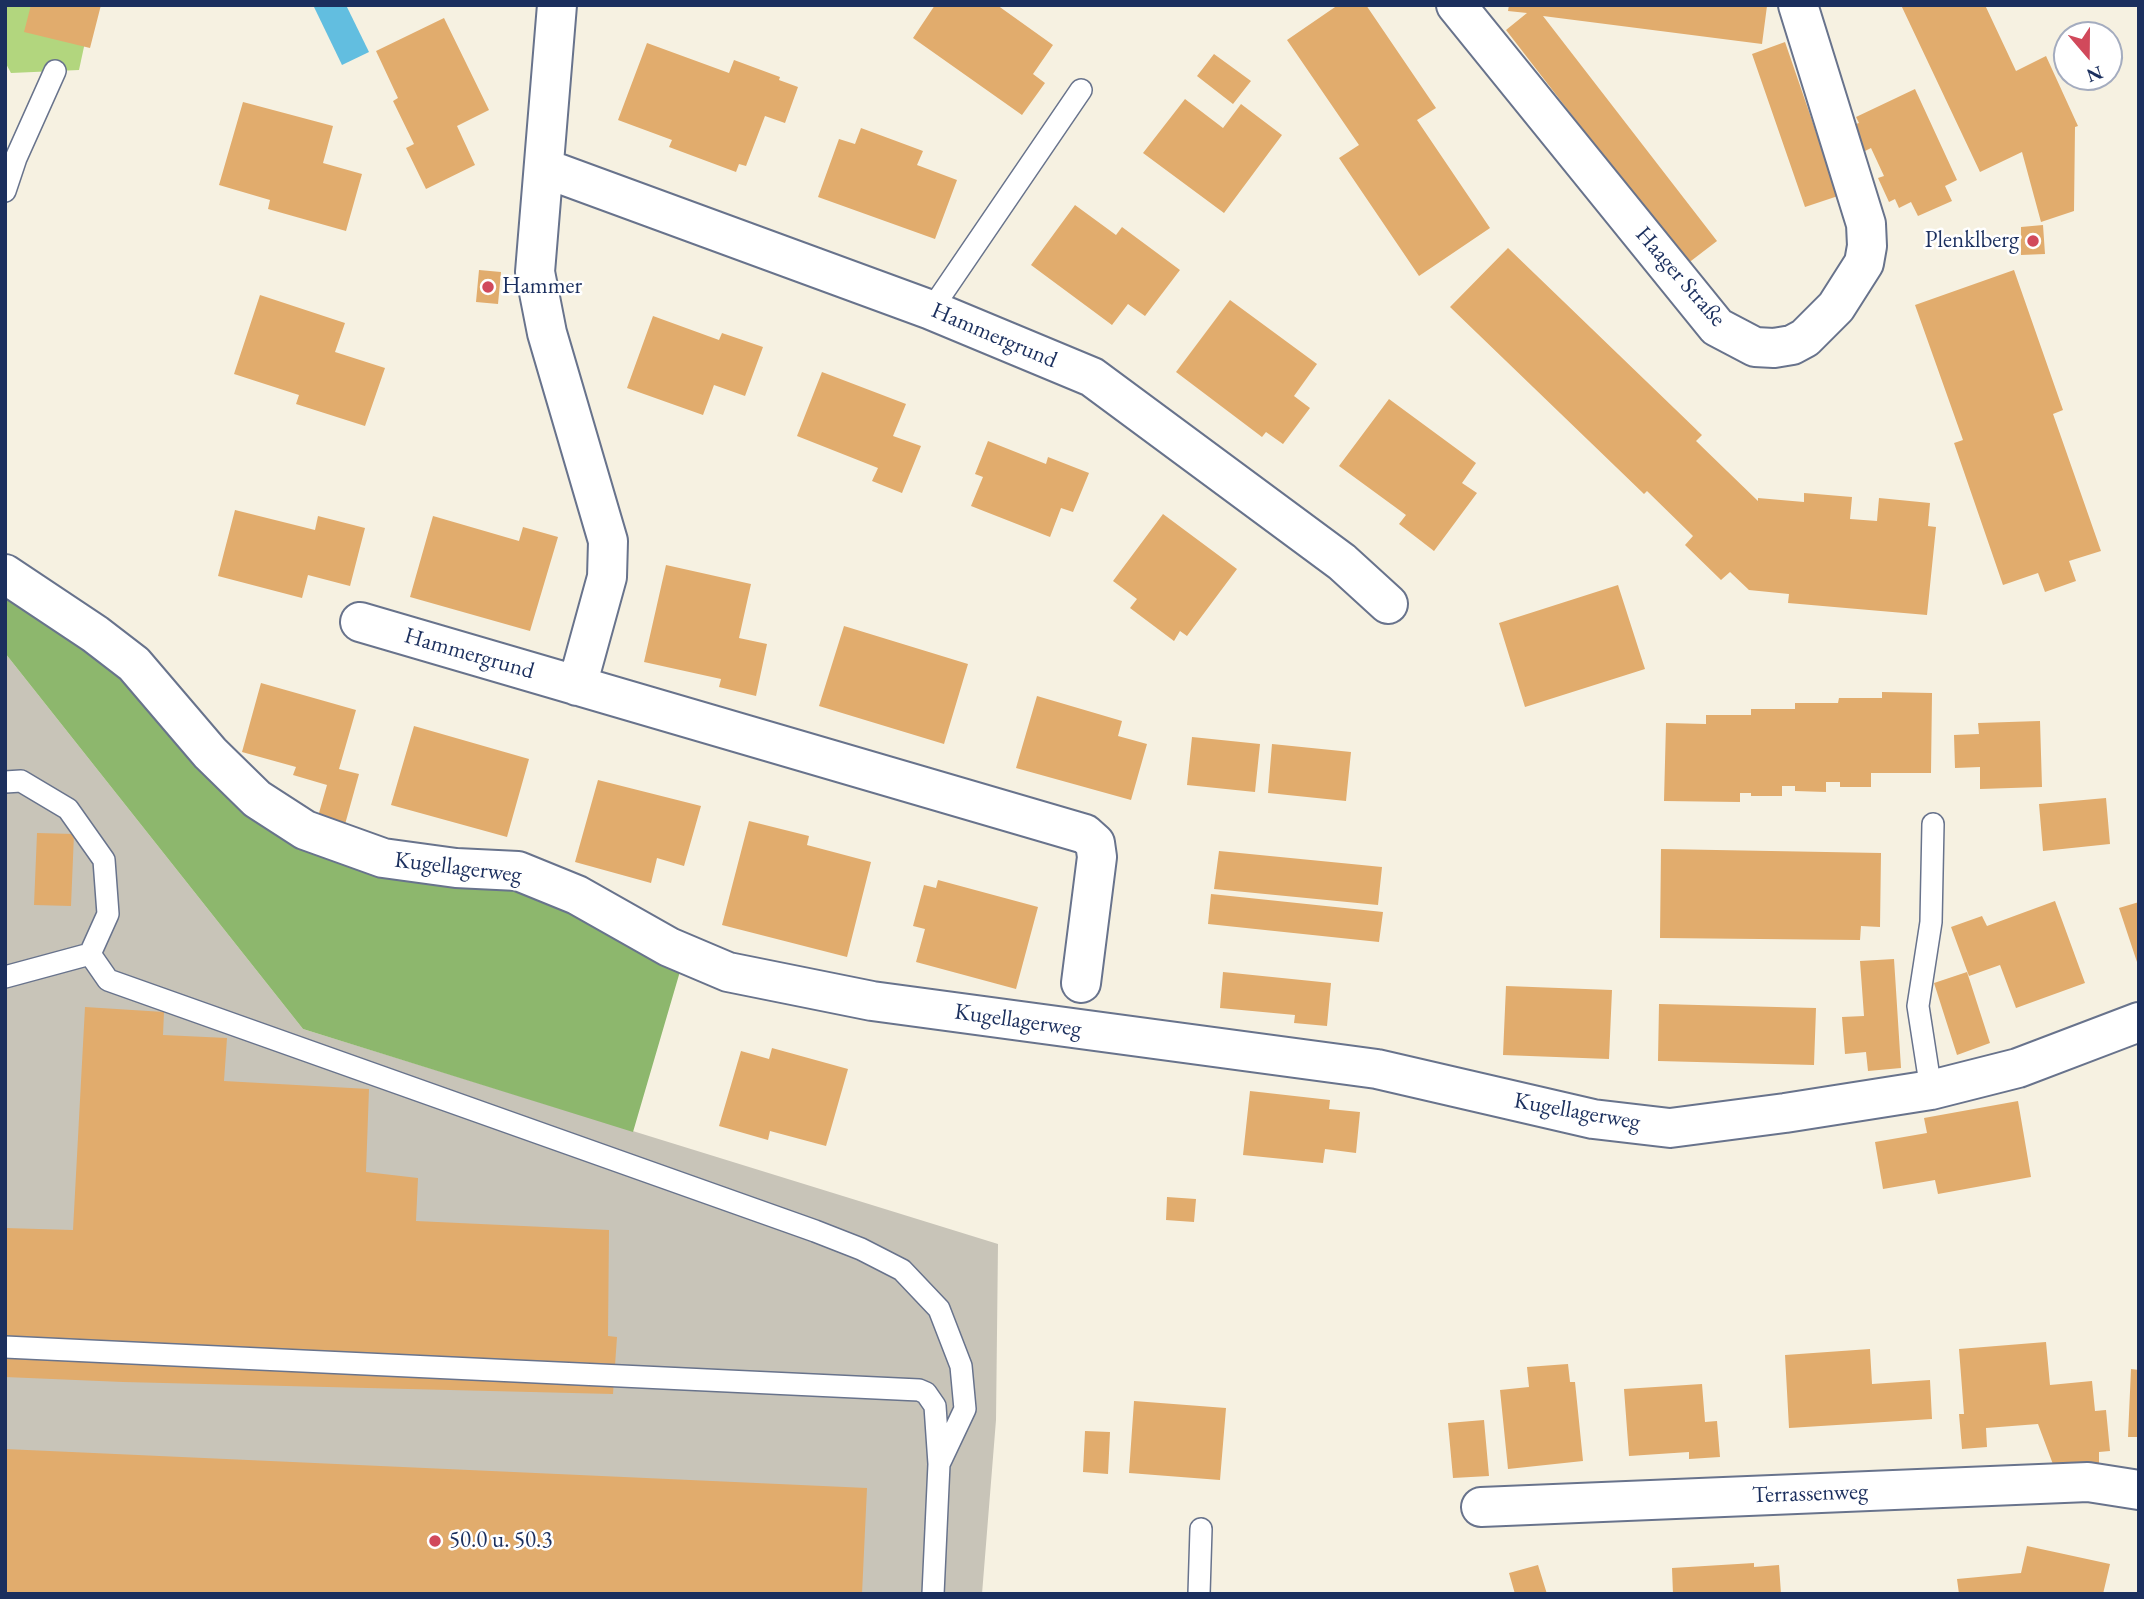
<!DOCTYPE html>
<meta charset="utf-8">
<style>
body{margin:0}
#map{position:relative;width:2144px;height:1599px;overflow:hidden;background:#f6f1e1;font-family:"EB Garamond",serif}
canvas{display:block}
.frame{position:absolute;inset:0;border:7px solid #1b2f5e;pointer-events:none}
.north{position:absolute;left:2053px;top:21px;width:70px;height:70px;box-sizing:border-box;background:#fff;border:2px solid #a4acbf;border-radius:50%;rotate:160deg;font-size:19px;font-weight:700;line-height:28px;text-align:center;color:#1b2f5e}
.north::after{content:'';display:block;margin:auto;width:24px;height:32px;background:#d1495b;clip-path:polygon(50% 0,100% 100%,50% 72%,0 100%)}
</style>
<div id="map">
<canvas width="2144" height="1599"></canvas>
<div class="frame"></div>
<div class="north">N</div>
</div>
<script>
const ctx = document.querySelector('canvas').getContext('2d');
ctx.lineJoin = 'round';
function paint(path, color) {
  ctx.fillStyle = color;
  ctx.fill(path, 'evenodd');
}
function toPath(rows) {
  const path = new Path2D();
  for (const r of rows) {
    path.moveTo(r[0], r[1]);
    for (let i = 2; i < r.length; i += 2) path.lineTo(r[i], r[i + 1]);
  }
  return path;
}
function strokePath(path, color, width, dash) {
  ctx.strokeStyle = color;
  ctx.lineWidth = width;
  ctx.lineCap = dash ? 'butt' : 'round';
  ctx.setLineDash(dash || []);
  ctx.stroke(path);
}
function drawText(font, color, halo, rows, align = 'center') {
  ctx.font = font + ' "EB Garamond",serif';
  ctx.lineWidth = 5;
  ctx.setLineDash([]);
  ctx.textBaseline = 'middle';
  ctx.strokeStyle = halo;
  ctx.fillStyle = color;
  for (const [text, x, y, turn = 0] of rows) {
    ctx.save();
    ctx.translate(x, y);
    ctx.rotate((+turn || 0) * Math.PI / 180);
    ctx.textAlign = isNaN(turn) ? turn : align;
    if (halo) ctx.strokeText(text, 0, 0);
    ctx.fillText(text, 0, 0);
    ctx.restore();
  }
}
paint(toPath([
 [5,653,303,1029,998,1244,996,1420,982,1594,5,1594]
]), '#c8c4b8');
paint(toPath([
 [5,5,93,5,79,70,11,73,5,62]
]), '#b2d67e');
paint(toPath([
 [5,594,112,662,241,804,522,889,681,968,633,1132,303,1029,5,653]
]), '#8db76d');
paint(toPath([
 [319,5,346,5,369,52,342,65,314,7]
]), '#62bee0');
paint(toPath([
 [31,5,101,5,90,48,24,32],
 [935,5,997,5,1053,45,1033,74,1045,83,1022,115,913,38],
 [1338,5,1366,5,1436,108,1417,120,1490,228,1419,276,1339,158,1359,145,1287,40],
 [1509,5,1767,6,1762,44,1543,16,1717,241,1687,264,1506,30,1527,13,1508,11],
 [1901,5,1985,5,2016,71,2046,56,2078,126,2075,127,2074,211,2041,222,2022,152,1980,172],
 [444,18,489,110,457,126,475,165,426,189,406,148,414,144,393,101,398,98,376,51],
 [1785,42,1838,196,1805,207,1752,54],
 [647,43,729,73,734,60,780,77,779,80,798,87,785,123,765,116,746,166,739,164,736,172,669,147,672,140,618,120],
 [1214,54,1251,81,1233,104,1197,76],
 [1915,89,1957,180,1945,186,1952,201,1918,216,1911,202,1899,208,1895,199,1889,202,1878,178,1884,176,1871,148,1865,151,1853,125,1859,123,1856,117],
 [1185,99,1223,128,1241,104,1282,135,1224,213,1143,153],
 [243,102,333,126,323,163,362,174,346,231,268,209,270,200,219,185],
 [861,128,923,151,917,165,957,180,935,239,818,197,839,139,855,144],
 [1075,205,1116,235,1122,227,1180,270,1145,316,1128,304,1112,325,1031,265],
 [2043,225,2045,254,2021,255,2021,227],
 [1508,248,1702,435,1696,441,1758,501,1758,498,1804,502,1804,493,1852,497,1850,519,1877,521,1879,498,1930,503,1928,526,1936,527,1927,615,1788,603,1789,594,1749,590,1730,572,1721,580,1685,545,1693,536,1647,491,1644,494,1450,307],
 [479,270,501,272,498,304,476,302],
 [2014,270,2063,410,2053,414,2101,551,2069,561,2076,581,2045,592,2038,573,2003,585,1954,443,1963,440,1915,305],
 [260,295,345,323,335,352,385,368,365,426,296,404,299,395,234,374],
 [1230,300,1317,364,1294,396,1310,408,1283,444,1266,432,1262,437,1176,372],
 [653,316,719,340,722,333,763,347,745,396,714,385,703,415,627,388],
 [822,372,906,404,893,436,921,446,902,493,872,481,878,468,797,436],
 [1389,399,1476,463,1462,483,1477,493,1434,551,1399,524,1406,515,1339,466],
 [988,441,1046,464,1048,457,1089,473,1073,512,1061,508,1050,537,971,506,983,477,975,474],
 [235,510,315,530,318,516,365,528,350,586,308,575,302,598,218,576],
 [1163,514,1237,569,1187,636,1180,631,1174,641,1130,608,1137,599,1113,581],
 [433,516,519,541,523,527,558,537,530,631,410,597],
 [666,565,751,584,739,638,767,644,756,696,719,687,721,679,644,662],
 [1618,585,1645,669,1525,707,1499,623],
 [844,626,968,664,944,744,819,706],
 [261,683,356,710,339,769,359,774,344,828,317,820,327,785,293,775,296,767,242,752],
 [1882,692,1932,693,1931,773,1871,773,1871,787,1840,787,1840,782,1826,782,1826,792,1795,791,1795,786,1782,786,1782,796,1751,796,1751,793,1740,793,1740,802,1664,801,1666,723,1706,724,1706,715,1751,715,1751,709,1795,709,1795,703,1838,703,1839,698,1882,698],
 [1037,696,1122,721,1118,736,1147,744,1131,800,1016,768],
 [2040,721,2042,787,1980,789,1980,767,1955,768,1954,735,1979,734,1978,723],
 [414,726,529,759,507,837,391,805],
 [1192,737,1260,744,1255,792,1187,785],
 [1272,744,1351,752,1346,801,1268,793],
 [598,780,701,806,684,866,657,858,651,883,575,862],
 [2106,798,2110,844,2043,851,2039,804],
 [749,821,809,836,807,845,871,862,847,957,722,925],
 [37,833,74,834,71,906,34,905],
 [1661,849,1881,853,1880,927,1861,926,1860,940,1660,938],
 [1219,851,1382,867,1378,905,1214,889],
 [938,880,1038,907,1016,989,916,962,925,929,913,926,924,885,936,888],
 [1211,894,1383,912,1379,942,1208,924],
 [2055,901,2085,983,2016,1008,2000,965,1969,976,1951,927,1982,916,1987,926],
 [2139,902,2139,965,2138,965,2119,908],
 [1894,959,1901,1068,1868,1071,1866,1052,1845,1054,1842,1017,1864,1016,1860,961],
 [1223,972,1331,983,1327,1026,1294,1023,1295,1015,1220,1008],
 [1967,972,1990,1043,1957,1055,1934,983],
 [1506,986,1612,990,1609,1059,1503,1055],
 [1659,1004,1816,1008,1814,1065,1658,1061],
 [85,1007,164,1012,163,1035,227,1038,224,1081,369,1089,366,1172,418,1178,416,1221,609,1230,608,1336,617,1337,613,1394,123,1382,5,1377,5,1228,73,1230],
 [772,1048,848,1069,826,1146,770,1131,768,1140,719,1126,741,1051,769,1059],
 [1250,1091,1330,1100,1329,1109,1360,1112,1356,1153,1325,1149,1323,1163,1243,1155],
 [2018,1101,2031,1177,1938,1194,1935,1180,1883,1189,1875,1142,1927,1133,1924,1118],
 [1167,1197,1196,1199,1194,1222,1166,1220],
 [2046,1342,2050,1385,2092,1381,2095,1411,2106,1410,2110,1451,2099,1452,2099,1467,2054,1467,2038,1424,1986,1428,1987,1447,1962,1449,1959,1414,1964,1414,1959,1349],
 [1870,1349,1872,1384,1930,1380,1932,1419,1789,1428,1785,1355],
 [1568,1364,1570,1382,1575,1382,1583,1461,1508,1469,1500,1390,1529,1387,1527,1367],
 [2131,1369,2139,1370,2139,1437,2128,1437],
 [1702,1384,1705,1422,1717,1421,1720,1457,1689,1459,1689,1452,1629,1456,1624,1389],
 [1134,1401,1226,1408,1220,1480,1129,1473],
 [1484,1420,1489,1476,1453,1478,1448,1423],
 [1085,1431,1110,1432,1108,1474,1083,1472],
 [5,1449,867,1488,862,1594,5,1594],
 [2027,1546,2110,1564,2103,1594,1959,1594,1957,1579,2021,1573],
 [1754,1563,1754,1567,1779,1565,1781,1594,1673,1594,1672,1568],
 [1538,1565,1547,1594,1515,1594,1509,1573]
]), '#e1ac6d');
const lane = toPath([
 [5,191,16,158,55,71],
 [931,310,1081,90],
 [5,782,21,781,68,809,104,860,108,914,90,954,108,980,815,1231,861,1249,902,1270,939,1309,961,1366,965,1409,939,1464],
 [5,977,90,954],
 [1931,1090,1918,1006,1931,922,1933,824],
 [5,1347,919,1390,926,1393,935,1406,939,1464,933,1594],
 [1199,1594,1201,1529]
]);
const street = toPath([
 [557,5,535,272,547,333,608,541,607,577,577,686],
 [1456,5,1717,327,1755,347,1774,348,1792,345,1805,338,1836,307,1864,263,1867,246,1866,224,1798,5],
 [544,168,931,310,1092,377,1342,562,1388,604],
 [5,574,95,634,134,664,210,753,257,799,305,830,383,858,456,868,518,871,577,895,669,947,728,972,872,1001,1377,1069,1593,1119,1670,1128,1785,1113,1931,1090,2018,1068,2139,1022],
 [360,622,1085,834,1095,843,1097,857,1081,983],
 [1481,1507,2088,1482,2139,1490]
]);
strokePath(lane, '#68738c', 24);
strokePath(street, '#68738c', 42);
strokePath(lane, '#fff', 21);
strokePath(street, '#fff', 38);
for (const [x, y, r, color] of [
 [2033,241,7,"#d1495b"],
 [488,287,7,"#d1495b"],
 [435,1541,7,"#d1495b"]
]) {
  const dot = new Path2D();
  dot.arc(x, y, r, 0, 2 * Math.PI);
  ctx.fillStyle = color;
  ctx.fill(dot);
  strokePath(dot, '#fff', 2.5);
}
drawText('23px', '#1b2f5e', '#fff', [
 ["Plenklberg",2019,241,"right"],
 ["Hammer",502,287],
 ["50.0 u. 50.3",449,1541]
], 'left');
drawText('23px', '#1b2f5e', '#fff', [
 ["Haager Straße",1680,277,49],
 ["Hammergrund",994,336,23],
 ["Hammergrund",469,654,16],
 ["Kugellagerweg",458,868,7],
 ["Kugellagerweg",1018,1021,8],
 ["Kugellagerweg",1577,1112,10],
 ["Terrassenweg",1810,1494,-2]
]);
</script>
